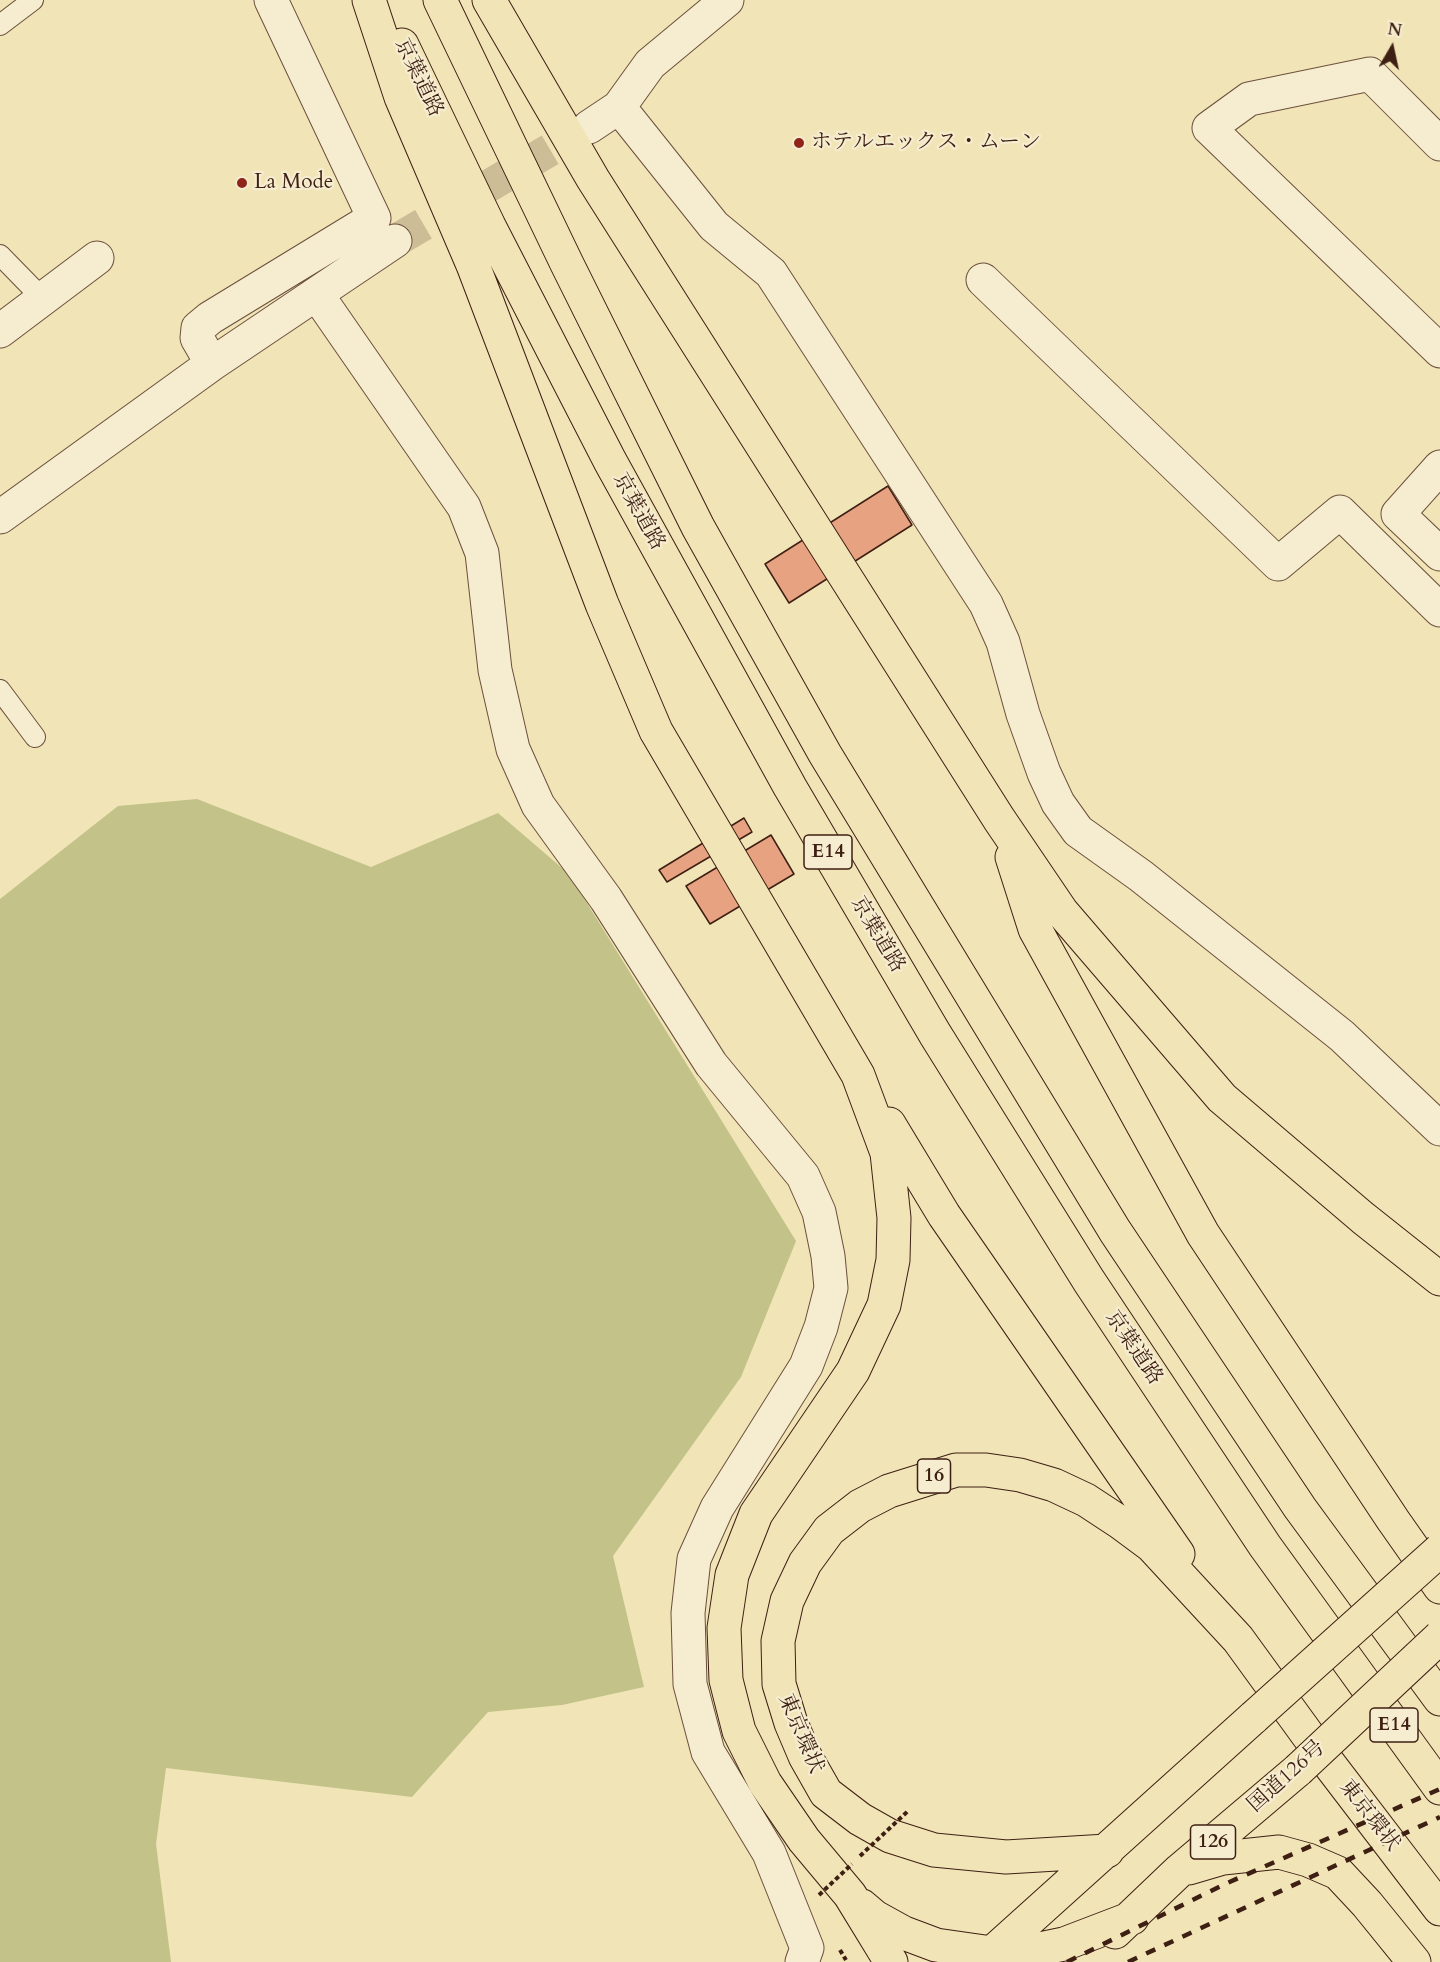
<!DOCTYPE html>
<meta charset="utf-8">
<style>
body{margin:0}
#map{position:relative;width:1440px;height:1962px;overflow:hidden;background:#f1e4b7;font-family:Cardo,serif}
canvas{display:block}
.north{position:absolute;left:1362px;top:18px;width:60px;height:60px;-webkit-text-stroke:4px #f6edd0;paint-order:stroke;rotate:9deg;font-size:16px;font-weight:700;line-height:24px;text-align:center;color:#3e1f13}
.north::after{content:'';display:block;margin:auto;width:21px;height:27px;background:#3e1f13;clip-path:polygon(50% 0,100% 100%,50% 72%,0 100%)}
</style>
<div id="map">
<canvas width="1440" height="1962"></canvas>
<div class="north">N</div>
</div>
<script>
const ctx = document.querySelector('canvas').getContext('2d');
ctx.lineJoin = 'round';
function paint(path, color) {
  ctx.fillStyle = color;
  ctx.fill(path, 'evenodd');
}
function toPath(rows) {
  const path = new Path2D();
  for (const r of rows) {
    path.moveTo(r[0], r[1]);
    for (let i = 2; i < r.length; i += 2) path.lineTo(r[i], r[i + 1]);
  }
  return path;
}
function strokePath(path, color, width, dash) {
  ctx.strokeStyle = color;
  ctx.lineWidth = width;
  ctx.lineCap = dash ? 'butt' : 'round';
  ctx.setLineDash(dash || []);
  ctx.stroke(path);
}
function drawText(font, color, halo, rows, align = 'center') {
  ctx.font = font + ' Cardo,"Noto Serif JP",serif';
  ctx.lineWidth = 4.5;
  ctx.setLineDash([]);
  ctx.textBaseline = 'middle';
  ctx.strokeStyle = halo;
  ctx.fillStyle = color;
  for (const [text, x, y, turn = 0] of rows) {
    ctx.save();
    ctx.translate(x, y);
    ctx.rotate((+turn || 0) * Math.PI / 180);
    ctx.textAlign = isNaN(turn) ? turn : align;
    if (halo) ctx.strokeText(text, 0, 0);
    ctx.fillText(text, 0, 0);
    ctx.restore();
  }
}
paint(toPath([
 [197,799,371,867,498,813,569,874,796,1241,741,1377,613,1556,644,1687,562,1705,488,1712,412,1797,166,1768,156,1844,171,1962,0,1962,0,899,118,806]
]), '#c2c289');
const building = toPath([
 [888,486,912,525,789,603,765,564,888,486],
 [744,818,752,832,667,882,659,870,744,818],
 [771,835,794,874,710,924,686,886,771,835]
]);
paint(building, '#e7a281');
strokePath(building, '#3e1f13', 1.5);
strokePath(toPath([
 [395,241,589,127]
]), '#cdbd96', 33, [33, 16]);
const lane = toPath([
 [0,25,33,0],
 [0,255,43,299],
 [0,690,35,737]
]);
const street = toPath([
 [619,107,714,226,771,273,986,604,1003,642,1023,714,1044,773,1058,803,1078,831,1141,876,1342,1036,1440,1129],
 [589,127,619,107,650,64,727,0],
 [1440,144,1370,74,1249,99,1209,128,1440,351],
 [983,280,1278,564,1340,512,1440,610],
 [318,296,464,507,482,553,495,670,513,749,538,805,606,899,711,1064,803,1176,819,1212,828,1256,831,1288,821,1327,806,1366,717,1508,694,1559,688,1613,690,1684,708,1752,769,1853,807,1948,802,1962],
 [0,331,97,258],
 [212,364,197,338,198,328,210,318,374,218,271,0],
 [1440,467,1398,514,1440,554],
 [0,517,212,364,395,241]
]);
const highway = toPath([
 [369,0,401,97,473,265,602,604,656,731,858,1075,887,1153,894,1218,893,1260,884,1305,853,1371,756,1514,732,1575,724,1628,726,1680,739,1731,765,1783,804,1840,850,1895,891,1962],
 [440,0,567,264,698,527,825,754,1115,1231,1300,1508,1440,1699],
 [489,0,593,179,999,819,1062,912,1222,1098,1363,1218,1440,1279],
 [402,45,489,226,610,461,790,787,935,1034,1089,1281,1265,1546,1440,1788],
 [1012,857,1035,929,1203,1234,1393,1520,1440,1587],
 [889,1124,944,1215,1178,1554],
 [1107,1851,1006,1857,934,1850,890,1836,860,1819,826,1793,805,1756,791,1723,779,1684,778,1641,787,1601,805,1563,829,1530,860,1506,889,1491,956,1470,986,1470,1020,1475,1054,1485,1086,1500,1121,1523,1152,1546,1238,1639,1323,1756,1440,1909],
 [1189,1868,1223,1858,1279,1852,1308,1860,1338,1873,1367,1904,1414,1962],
 [862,1906,875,1917,904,1933,936,1945,992,1953,1021,1953,1064,1944,1132,1918],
 [1115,1932,1180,1870,1298,1770],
 [982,1962,1254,1717]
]);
strokePath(lane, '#6b503c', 22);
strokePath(street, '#6b503c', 35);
strokePath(highway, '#3e1f13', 35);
strokePath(toPath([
 [840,1950,846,1960]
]), '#3e1f13', 4, [4.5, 3]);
strokePath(lane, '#f6edd0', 20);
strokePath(street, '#f6edd0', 33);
strokePath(highway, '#f1e4b7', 33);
strokePath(toPath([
 [1067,1962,1225,1884,1440,1789],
 [1128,1962,1440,1817]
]), '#3e1f13', 4.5, [10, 10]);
const highwayBridge = toPath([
 [1254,1717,1440,1550],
 [1298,1770,1440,1637]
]);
strokePath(highwayBridge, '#3e1f13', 35, []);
strokePath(toPath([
 [860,1856,908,1811],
 [819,1895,852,1864]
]), '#3e1f13', 4, [4.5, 3]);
strokePath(highwayBridge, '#f1e4b7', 33);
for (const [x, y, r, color] of [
 [799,143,6,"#8f2418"],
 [242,183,6,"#8f2418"]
]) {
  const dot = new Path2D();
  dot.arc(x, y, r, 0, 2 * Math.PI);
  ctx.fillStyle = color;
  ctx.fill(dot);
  strokePath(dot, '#f6edd0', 2);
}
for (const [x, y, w] of [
 [828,852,48],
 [934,1476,33],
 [1394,1725,48],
 [1213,1842,45]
]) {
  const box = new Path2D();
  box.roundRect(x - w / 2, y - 17, w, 34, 4.5);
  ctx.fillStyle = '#f6edd0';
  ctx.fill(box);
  strokePath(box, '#3e1f13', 1.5);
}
drawText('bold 20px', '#3e1f13', null, [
 ["E14",828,852],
 ["16",934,1476],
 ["E14",1394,1725],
 ["126",1213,1842]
]);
drawText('21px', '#3e1f13', '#f6edd0', [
 ["京葉道路",418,78,64],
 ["京葉道路",638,512,61],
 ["京葉道路",877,935,59],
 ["京葉道路",1133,1348,56],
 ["東京環状",800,1734,67],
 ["国道126号",1287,1777,-42],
 ["東京環状",1369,1816,52]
]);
drawText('21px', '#3e1f13', '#f6edd0', [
 ["ホテルエックス・ムーン",811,143],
 ["La Mode",254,183]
], 'left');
</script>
